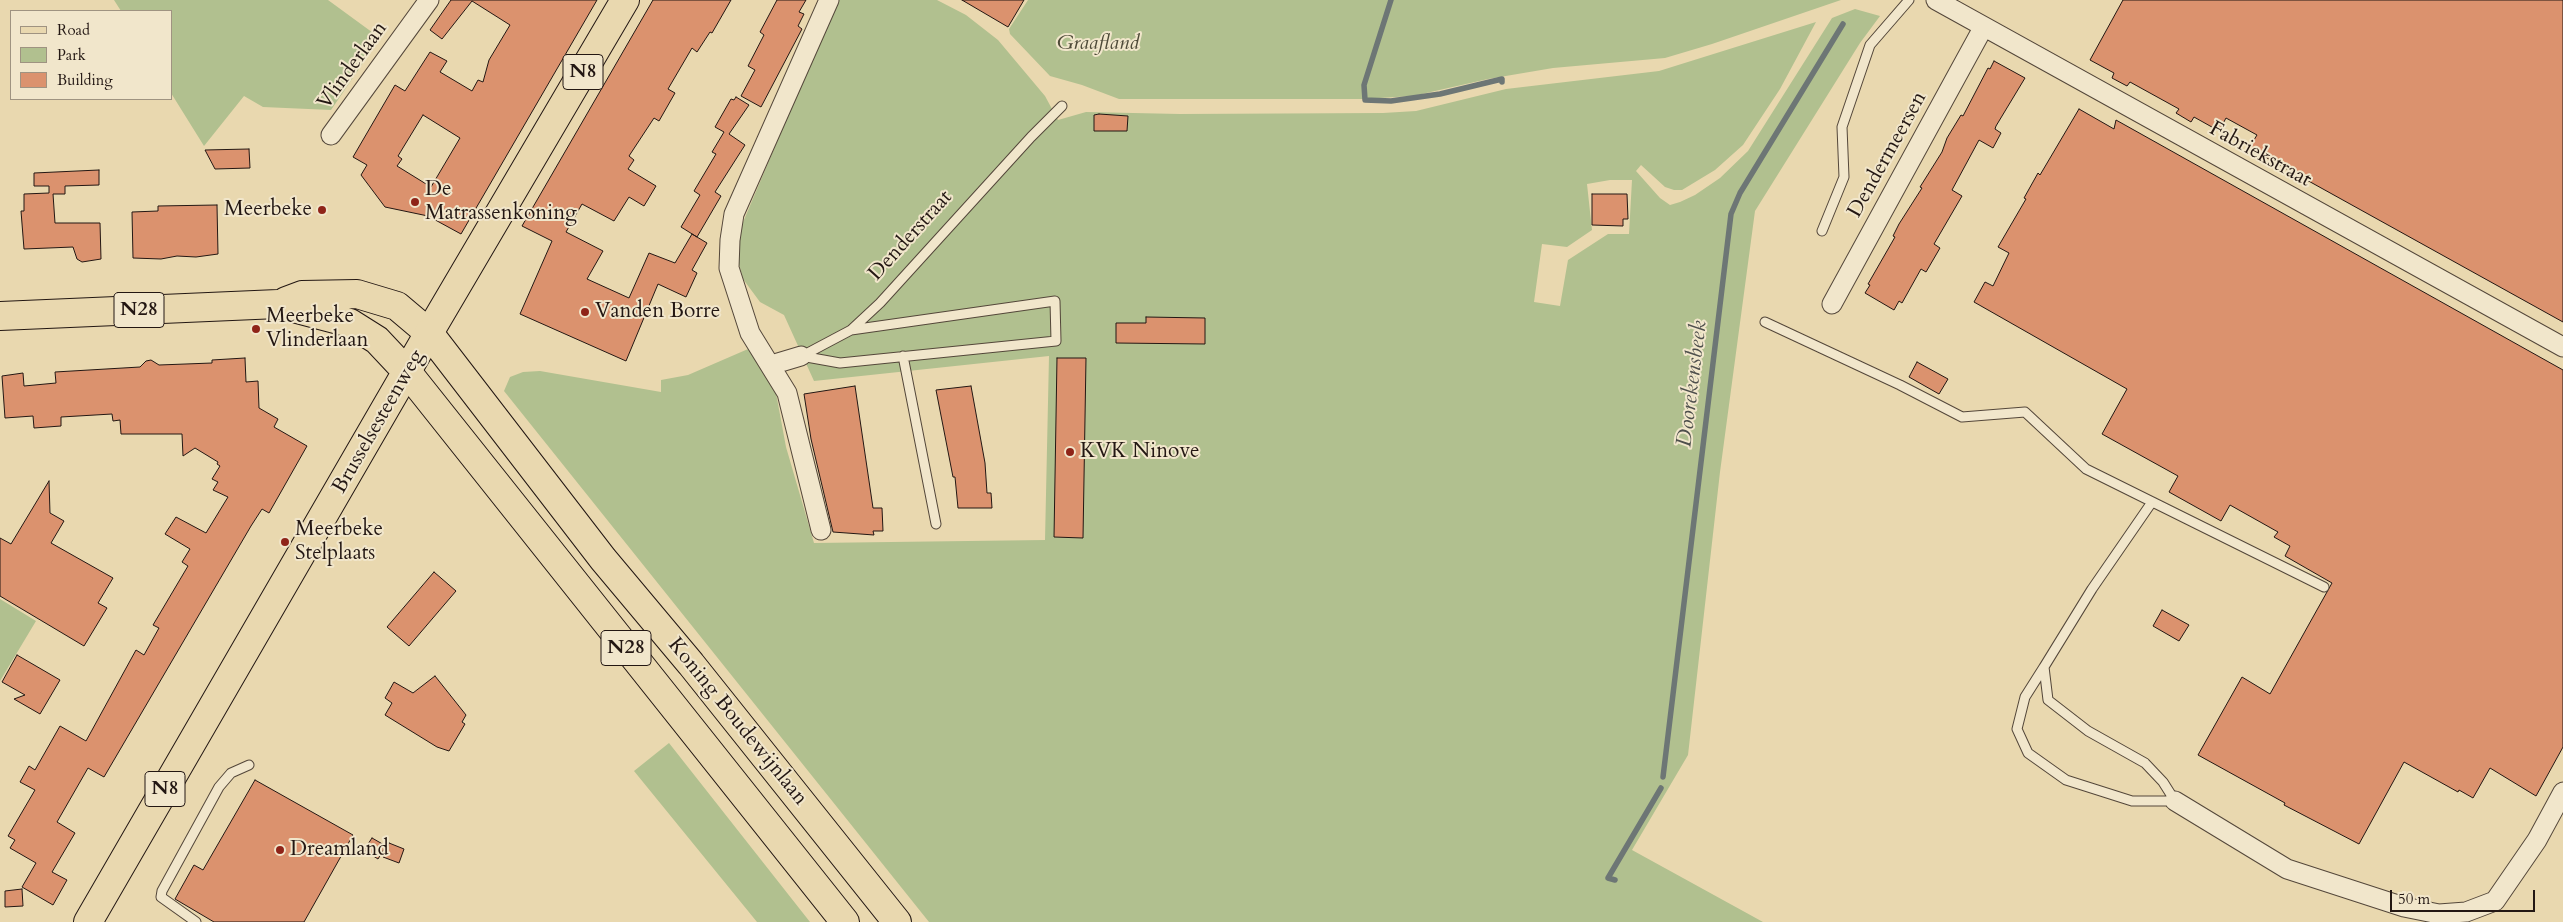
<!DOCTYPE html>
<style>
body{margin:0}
#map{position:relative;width:2563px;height:922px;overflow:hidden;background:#e9d8af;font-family:Cardo,serif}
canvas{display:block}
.legend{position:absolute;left:10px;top:10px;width:162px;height:90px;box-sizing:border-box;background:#f1e6cb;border:1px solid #9f9381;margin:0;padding:6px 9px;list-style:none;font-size:15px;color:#231713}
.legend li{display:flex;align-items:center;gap:10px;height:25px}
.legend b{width:25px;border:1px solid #9f9381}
.scale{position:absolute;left:2390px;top:890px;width:145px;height:22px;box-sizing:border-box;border:2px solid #231713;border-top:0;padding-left:6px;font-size:15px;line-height:18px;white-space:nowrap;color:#231713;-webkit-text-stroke:4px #f1e6cb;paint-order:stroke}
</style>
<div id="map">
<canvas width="2563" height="922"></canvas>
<ul class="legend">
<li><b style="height:6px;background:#e9d8af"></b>Road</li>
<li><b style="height:14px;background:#b1c08f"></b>Park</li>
<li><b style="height:14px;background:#db926e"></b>Building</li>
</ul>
<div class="scale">50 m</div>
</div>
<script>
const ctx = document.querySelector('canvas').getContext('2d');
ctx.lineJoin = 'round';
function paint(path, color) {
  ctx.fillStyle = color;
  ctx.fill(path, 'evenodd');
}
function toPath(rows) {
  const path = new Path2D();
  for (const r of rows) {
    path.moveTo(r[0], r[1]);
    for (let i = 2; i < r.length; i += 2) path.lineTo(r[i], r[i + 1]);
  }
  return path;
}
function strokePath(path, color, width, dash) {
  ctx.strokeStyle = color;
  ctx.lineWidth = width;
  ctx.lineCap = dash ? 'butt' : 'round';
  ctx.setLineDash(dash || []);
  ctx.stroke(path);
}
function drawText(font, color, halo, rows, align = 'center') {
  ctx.font = font + ' Cardo,serif';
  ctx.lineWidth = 4;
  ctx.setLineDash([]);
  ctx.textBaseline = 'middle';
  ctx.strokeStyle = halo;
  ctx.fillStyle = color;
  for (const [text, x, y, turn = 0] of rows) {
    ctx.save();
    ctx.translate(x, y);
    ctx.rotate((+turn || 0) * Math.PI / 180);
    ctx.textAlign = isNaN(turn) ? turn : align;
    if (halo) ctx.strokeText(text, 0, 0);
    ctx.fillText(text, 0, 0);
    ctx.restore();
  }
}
paint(toPath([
 [114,0,328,0,380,38,331,110,263,107,244,96,204,146,171,93,171,11,121,11],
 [837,0,937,0,966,15,998,40,1045,96,1058,120,1086,112,1180,114,1383,113,1416,111,1506,89,1659,71,1816,22,1780,89,1743,145,1715,170,1682,190,1674,190,1665,187,1641,165,1636,171,1660,198,1670,205,1680,202,1695,195,1720,178,1748,151,1832,18,1855,9,1880,16,1860,43,1755,211,1720,472,1688,755,1632,850,1763,922,929,922,504,391,510,377,523,372,540,371,661,392,661,380,688,375,755,346,776,393,786,447,814,543,1045,540,1049,356,814,381,784,315,760,302,743,279,737,257,738,234],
 [1610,180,1632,180,1629,234,1608,234,1568,260,1560,306,1534,302,1542,244,1567,247,1592,230,1587,184],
 [1028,0,1841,0,1712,44,1665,58,1553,68,1488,79,1413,96,1363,99,1119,99,1082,85,1050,76,1010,34,1009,29],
 [0,599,36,621,0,681],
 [669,743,810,922,757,922,634,771]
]), '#b1c08f');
strokePath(toPath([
 [1391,0,1364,85,1365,100,1391,101,1440,94,1502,79,1502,82],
 [1663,777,1731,214,1740,193,1843,24],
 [1615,880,1608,878,1661,788]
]), '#6d7675', 5.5);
const building = toPath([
 [451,0,597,0,461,234,428,216,385,207,361,175,367,165,353,157,395,85,405,91,430,52,447,61,440,72,472,91,478,80,483,82,489,60,510,25,472,1,442,39,430,30,451,0],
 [423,115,460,138,431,187,397,166,402,159,398,156,423,115],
 [653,0,731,0,712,33,710,32,697,52,692,48,668,89,675,93,659,121,654,118,629,156,634,160,628,169,656,186,644,206,629,197,614,221,582,204,566,232,603,251,587,279,629,298,649,253,675,263,692,234,707,243,692,270,697,273,686,297,658,284,626,361,520,314,552,241,522,226,653,0],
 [777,0,806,0,799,12,804,14,798,26,802,29,761,107,741,96,755,70,748,66,764,35,760,32,777,0],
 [962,0,1024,0,1008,27,962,0],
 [2123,0,2563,0,2563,322,2249,148,2257,135,2226,118,2219,131,2194,117,2191,122,2176,113,2179,109,2130,82,2127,86,2112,78,2114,73,2090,60,2123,0],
 [1994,61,2025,78,1996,126,1995,129,2001,133,1993,148,1979,140,1952,190,1962,196,1934,244,1940,248,1926,272,1921,269,1902,303,1899,301,1894,310,1865,293,1870,285,1868,284,1895,237,1893,236,1899,224,1922,188,1920,187,1942,152,1947,138,1961,115,1963,116,1988,68,1990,69,1994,61],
 [736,97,749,105,729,134,745,145,715,192,721,196,697,237,681,227,700,195,694,191,716,154,712,152,724,132,715,127,731,99,734,100,736,97],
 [2079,109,2114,129,2116,120,2563,370,2563,747,2536,796,2490,768,2473,798,2459,790,2458,792,2404,762,2359,844,2284,805,2285,803,2198,755,2242,677,2270,694,2332,583,2285,556,2290,546,2274,537,2278,532,2230,505,2221,521,2169,492,2178,476,2102,434,2127,389,1974,302,1985,282,1993,286,2009,253,1998,247,2026,199,2024,198,2038,173,2040,175,2079,109],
 [1099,114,1128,116,1127,131,1094,131,1094,115,1099,114],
 [249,149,250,168,215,169,205,150,249,149],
 [99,170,99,185,65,186,65,194,53,194,55,223,100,223,101,259,82,262,77,259,73,247,24,249,21,211,24,211,24,194,49,193,49,186,34,186,34,173,99,170],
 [1592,194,1627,194,1628,219,1623,219,1623,226,1592,225,1592,194],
 [217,205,218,254,196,257,177,256,161,259,133,258,132,212,158,211,158,206,217,205],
 [1146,317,1205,318,1205,344,1116,343,1116,323,1146,323,1146,317],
 [245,358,246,382,258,381,259,408,278,419,274,427,307,446,269,513,262,509,251,526,104,777,88,768,57,822,75,833,52,872,67,880,53,905,22,887,36,863,10,848,15,840,8,836,35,790,20,782,29,766,35,770,60,726,86,741,136,650,144,655,159,628,153,625,188,566,182,562,190,549,165,534,176,517,206,533,228,497,213,490,218,482,212,479,220,466,217,464,218,462,195,448,183,456,182,434,121,434,120,420,113,421,112,414,61,417,61,426,34,428,33,416,5,418,2,376,23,373,24,386,56,383,55,372,140,367,146,361,151,360,159,365,212,363,212,360,245,358],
 [1057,358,1086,358,1083,538,1054,537,1057,358],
 [1917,362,1948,379,1939,394,1909,377,1917,362],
 [855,386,873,508,882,508,883,531,873,531,874,535,833,532,811,439,804,394,855,386],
 [971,386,985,463,987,493,991,493,992,508,958,508,955,477,953,477,936,390,971,386],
 [49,481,50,513,64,521,51,543,113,578,98,603,107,608,84,646,0,596,0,538,11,544,49,481],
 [434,572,456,591,409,646,387,627,434,572],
 [2162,610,2189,625,2179,641,2153,626,2162,610],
 [17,655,60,680,40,714,14,699,25,695,2,682,17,655],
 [435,676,466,715,462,722,465,724,449,751,437,747,385,715,392,703,385,698,394,682,413,693,435,676],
 [255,780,353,835,304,922,214,922,175,899,194,865,203,870,255,780],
 [372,838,386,846,378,859,364,850,372,838],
 [389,843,404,849,399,863,383,857,389,843],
 [22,889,23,906,5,907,5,891,22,889]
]);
paint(building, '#db926e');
strokePath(building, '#231713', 1);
const lane = toPath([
 [1822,231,1844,177,1842,127,1870,45,1909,0],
 [1765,322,1900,385,1962,417,2025,412,2086,469,2324,587],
 [801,356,840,363,1056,341,1055,301,851,330],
 [802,356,851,330,880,303,1031,137,1062,106],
 [903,356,936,524],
 [2152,502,2092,589,2044,667,2048,700,2088,731,2145,763,2163,782,2175,801],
 [2044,667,2025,697,2017,729,2028,753,2066,780,2132,801,2175,801],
 [196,922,161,897,162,891,219,787,231,773,249,765]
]);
const street = toPath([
 [1936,0,2563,347],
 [331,135,429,0],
 [1832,304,1983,28],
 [771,365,801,356],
 [821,530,787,393,750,333,729,268,730,240,734,214,829,0],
 [2175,801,2287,869,2404,907,2439,914,2466,912,2495,901,2537,840,2563,792]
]);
const primary = toPath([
 [286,301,302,295,357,294,397,306,429,333],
 [0,316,278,304,350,323,377,340,408,373],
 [88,922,429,333,625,0]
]);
const highway = toPath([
 [429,333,603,559,691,664,897,922],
 [408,373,845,922]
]);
strokePath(lane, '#54473a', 11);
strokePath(street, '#54473a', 21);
strokePath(primary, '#231713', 30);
strokePath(highway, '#231713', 30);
strokePath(lane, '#f1e6cb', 9);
strokePath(street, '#f1e6cb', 19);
strokePath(primary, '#e9d8af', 28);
strokePath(highway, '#e9d8af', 28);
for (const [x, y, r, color] of [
 [415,202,5,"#8f2418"],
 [322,210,5,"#8f2418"],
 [585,312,5,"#8f2418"],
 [256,329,5,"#8f2418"],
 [1070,452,5,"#8f2418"],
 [285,542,5,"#8f2418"],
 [280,850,5,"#8f2418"]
]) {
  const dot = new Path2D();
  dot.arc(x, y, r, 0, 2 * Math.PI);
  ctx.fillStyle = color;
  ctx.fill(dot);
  strokePath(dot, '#f1e6cb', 2);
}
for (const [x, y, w] of [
 [583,72,40],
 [139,310,50],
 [626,648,50],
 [165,789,40]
]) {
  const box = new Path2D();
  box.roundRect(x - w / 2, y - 17.5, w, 35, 4);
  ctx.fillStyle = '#f1e6cb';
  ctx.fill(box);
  strokePath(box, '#231713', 1);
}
drawText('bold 20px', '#231713', null, [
 ["N8",583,72],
 ["N28",139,310],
 ["N28",626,648],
 ["N8",165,789]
]);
drawText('italic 21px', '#4e4a38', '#f1e6cb', [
 ["Graafland",1098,44]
]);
drawText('21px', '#231713', '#f1e6cb', [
 ["Vlinderlaan",353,66,-54],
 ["Dendermeersen",1888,155,-61],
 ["Fabriekstraat",2260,155,29],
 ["Denderstraat",911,236,-48],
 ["Brusselsesteenweg",379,422,-60],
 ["Koning Boudewijnlaan",737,722,51]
]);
drawText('21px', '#231713', '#f1e6cb', [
 ["De",425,190],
 ["Matrassenkoning",425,214],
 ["Meerbeke",312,210,"right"],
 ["Vanden Borre",595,312],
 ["Meerbeke",266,317],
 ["Vlinderlaan",266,341],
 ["KVK Ninove",1080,452],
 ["Meerbeke",295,530],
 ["Stelplaats",295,554],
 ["Dreamland",290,850]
], 'left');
drawText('italic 22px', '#4e4f4c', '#f1e6cb', [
 ["Doorekensbeek",1693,384,-83]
]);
</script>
